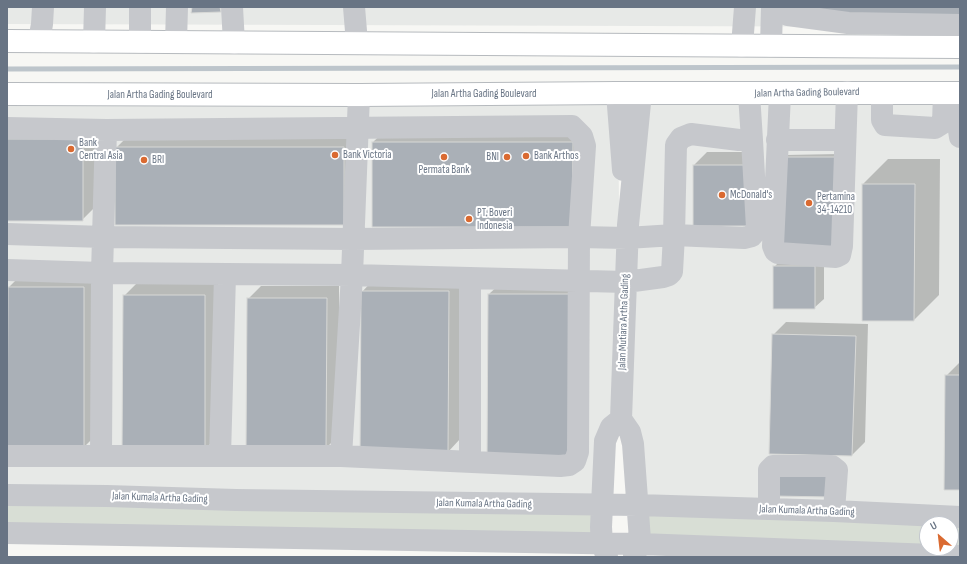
<!DOCTYPE html>
<style>
body{margin:0}
#map{position:relative;width:967px;height:564px;overflow:hidden;background:#f7f7f4;font-family:"Sofia Sans Condensed",sans-serif}
canvas{display:block}
.frame{position:absolute;inset:0;border:8px solid #687484;pointer-events:none}
.north{position:absolute;left:919px;top:516px;width:40px;height:40px;box-sizing:border-box;background:#fff;border:1px solid #c3c7ce;border-radius:50%;rotate:332deg;font-size:11px;font-weight:700;line-height:16px;text-align:center;color:#687484}
.north::after{content:'';display:block;margin:auto;width:14px;height:18px;background:#da6a31;clip-path:polygon(50% 0,100% 100%,50% 72%,0 100%)}
</style>
<div id="map">
<canvas width="967" height="564"></canvas>
<div class="frame"></div>
<div class="north">U</div>
</div>
<script>
const ctx = document.querySelector('canvas').getContext('2d');
ctx.lineJoin = 'round';
function paint(path, color) {
  ctx.fillStyle = color;
  ctx.fill(path, 'evenodd');
}
function toPath(rows) {
  const path = new Path2D();
  for (const r of rows) {
    path.moveTo(r[0], r[1]);
    for (let i = 2; i < r.length; i += 2) path.lineTo(r[i], r[i + 1]);
  }
  return path;
}
function strokePath(path, color, width, dash) {
  ctx.strokeStyle = color;
  ctx.lineWidth = width;
  ctx.lineCap = dash ? 'butt' : 'round';
  ctx.setLineDash(dash || []);
  ctx.stroke(path);
}
function drawText(font, color, halo, rows, align = 'center') {
  ctx.font = font + ' "Sofia Sans Condensed",sans-serif';
  ctx.lineWidth = 4;
  ctx.setLineDash([]);
  ctx.textBaseline = 'middle';
  ctx.strokeStyle = halo;
  ctx.fillStyle = color;
  for (const [text, x, y, turn = 0] of rows) {
    ctx.save();
    ctx.translate(x, y);
    ctx.rotate((+turn || 0) * Math.PI / 180);
    ctx.textAlign = isNaN(turn) ? turn : align;
    if (halo) ctx.strokeText(text, 0, 0);
    ctx.fillText(text, 0, 0);
    ctx.restore();
  }
}
paint(toPath([
 [7,7,960,7,960,27,7,24],
 [960,93,960,513,638,505,621,420,603,505,7,494,7,94],
 [618,103,627,238,621,406]
]), '#e7e9e7');
paint(toPath([
 [7,495,603,505,603,547,7,534],
 [638,505,960,513,960,556,640,544],
 [927,524,951,524,951,548,927,548]
]), '#d8ded5');
paint(toPath([
 [96,126,95,207,82,220,7,220],
 [386,130,585,130,584,213,373,142],
 [129,135,356,135,356,211,116,148],
 [707,152,763,152,763,212,694,165],
 [838,154,840,246,786,155],
 [888,159,940,159,939,295,914,320,863,184],
 [784,257,824,257,824,299,814,308,774,267],
 [22,274,97,274,96,435,83,448,9,287],
 [374,279,461,279,460,439,448,452,362,292],
 [502,282,584,282,583,444,489,294],
 [137,283,218,283,217,437,204,450,124,296],
 [261,286,339,286,339,435,326,448,248,299],
 [786,322,868,324,865,442,852,455,773,335],
 [960,362,960,489,946,376]
]), '#0003');
strokePath(toPath([
 [7,69,960,67]
]), '#bdc5cb', 5);
const building = toPath([
 [192,7,220,7,221,12,191,13,192,7],
 [792,7,960,7,960,15,792,13,792,7],
 [7,139,83,139,83,221,7,221,7,139],
 [372,142,573,142,572,227,372,227,372,142],
 [115,147,344,147,344,225,115,225,115,147],
 [782,157,836,157,837,250,781,248,782,157],
 [693,165,750,165,750,226,693,226,693,165],
 [862,184,915,184,914,321,862,321,862,184],
 [773,266,815,266,815,309,773,309,773,266],
 [8,287,84,287,84,449,7,449,8,287],
 [361,291,449,291,448,453,360,453,361,291],
 [488,294,572,294,571,458,487,459,488,294],
 [123,295,205,295,205,451,122,450,123,295],
 [247,298,327,298,326,449,246,449,247,298],
 [772,334,856,336,852,456,769,454,772,334],
 [945,375,960,375,960,490,944,490,945,375],
 [775,470,830,471,830,497,774,496,775,470]
]);
paint(building, '#aab0b7');
strokePath(building, '#d8d9d7', 1);
const major = toPath([
 [7,41,960,47],
 [7,94,359,95,617,93,960,93]
]);
strokePath(major, '#b6babe', 24);
strokePath(toPath([
 [140,7,140,42],
 [232,7,234,43],
 [354,7,357,43],
 [773,7,788,15,848,23,960,25],
 [39,41,42,24,43,7],
 [94,42,95,7],
 [176,42,177,7],
 [742,46,745,7],
 [771,46,772,7],
 [617,93,623,170],
 [882,93,882,120,885,125,935,128,943,123,944,93],
 [780,94,773,246,775,251,778,253,836,257,840,255,842,246,847,92],
 [956,94,957,117,960,137],
 [7,128,106,130,572,126,582,136,585,146,579,237,578,452,575,461,569,465,560,466,341,456,7,456],
 [777,140,845,140],
 [7,234,104,237,353,239,579,237,627,238,674,235,676,145,681,138,691,134,739,140,752,140,749,94],
 [7,270,102,273,352,275,626,282,663,277,669,275,672,272,674,235,744,238,752,236,757,228,752,140],
 [470,278,470,462],
 [101,456,102,273,106,130],
 [220,456,225,275],
 [341,456,352,275,359,95],
 [7,495,107,496,236,500,638,505,834,511,960,517],
 [769,509,769,470,773,466,832,466,837,470,834,511],
 [7,533,640,544,960,556],
 [634,556,640,544,640,540,633,444,630,432,621,419,628,225,641,93],
 [607,557,602,544,601,527,605,441,611,427,621,419]
]), '#c6c8cc', 22);
strokePath(major, '#fff', 22);
for (const [x, y, r, color] of [
 [71,149,4,"#da6a31"],
 [335,155,4,"#da6a31"],
 [526,156,4,"#da6a31"],
 [444,157,4,"#da6a31"],
 [507,157,4,"#da6a31"],
 [144,160,4,"#da6a31"],
 [722,195,4,"#da6a31"],
 [809,203,4,"#da6a31"],
 [469,219,4,"#da6a31"]
]) {
  const dot = new Path2D();
  dot.arc(x, y, r, 0, 2 * Math.PI);
  ctx.fillStyle = color;
  ctx.fill(dot);
  strokePath(dot, '#fff', 1.5);
}
drawText('11px', '#687484', '#fff', [
 ["Jalan Artha Gading Boulevard",807,93,-1],
 ["Jalan Artha Gading Boulevard",484,94],
 ["Jalan Artha Gading Boulevard",160,95],
 ["Jalan Mutiara Artha Gading",624,322,-88],
 ["Jalan Kumala Artha Gading",160,498,2],
 ["Jalan Kumala Artha Gading",484,504,1],
 ["Jalan Kumala Artha Gading",807,511,2]
]);
drawText('11px', '#687484', '#fff', [
 ["Bank",79,143],
 ["Central Asia",79,156],
 ["Bank Victoria",343,155],
 ["Bank Arthos",534,156],
 ["BNI",499,157,"right"],
 ["BRI",152,160],
 ["Permata Bank",444,170,"center"],
 ["McDonald's",730,195],
 ["Pertamina",817,197],
 ["34-14210",817,210],
 ["PT. Boveri",477,213],
 ["Indonesia",477,226]
], 'left');
</script>
